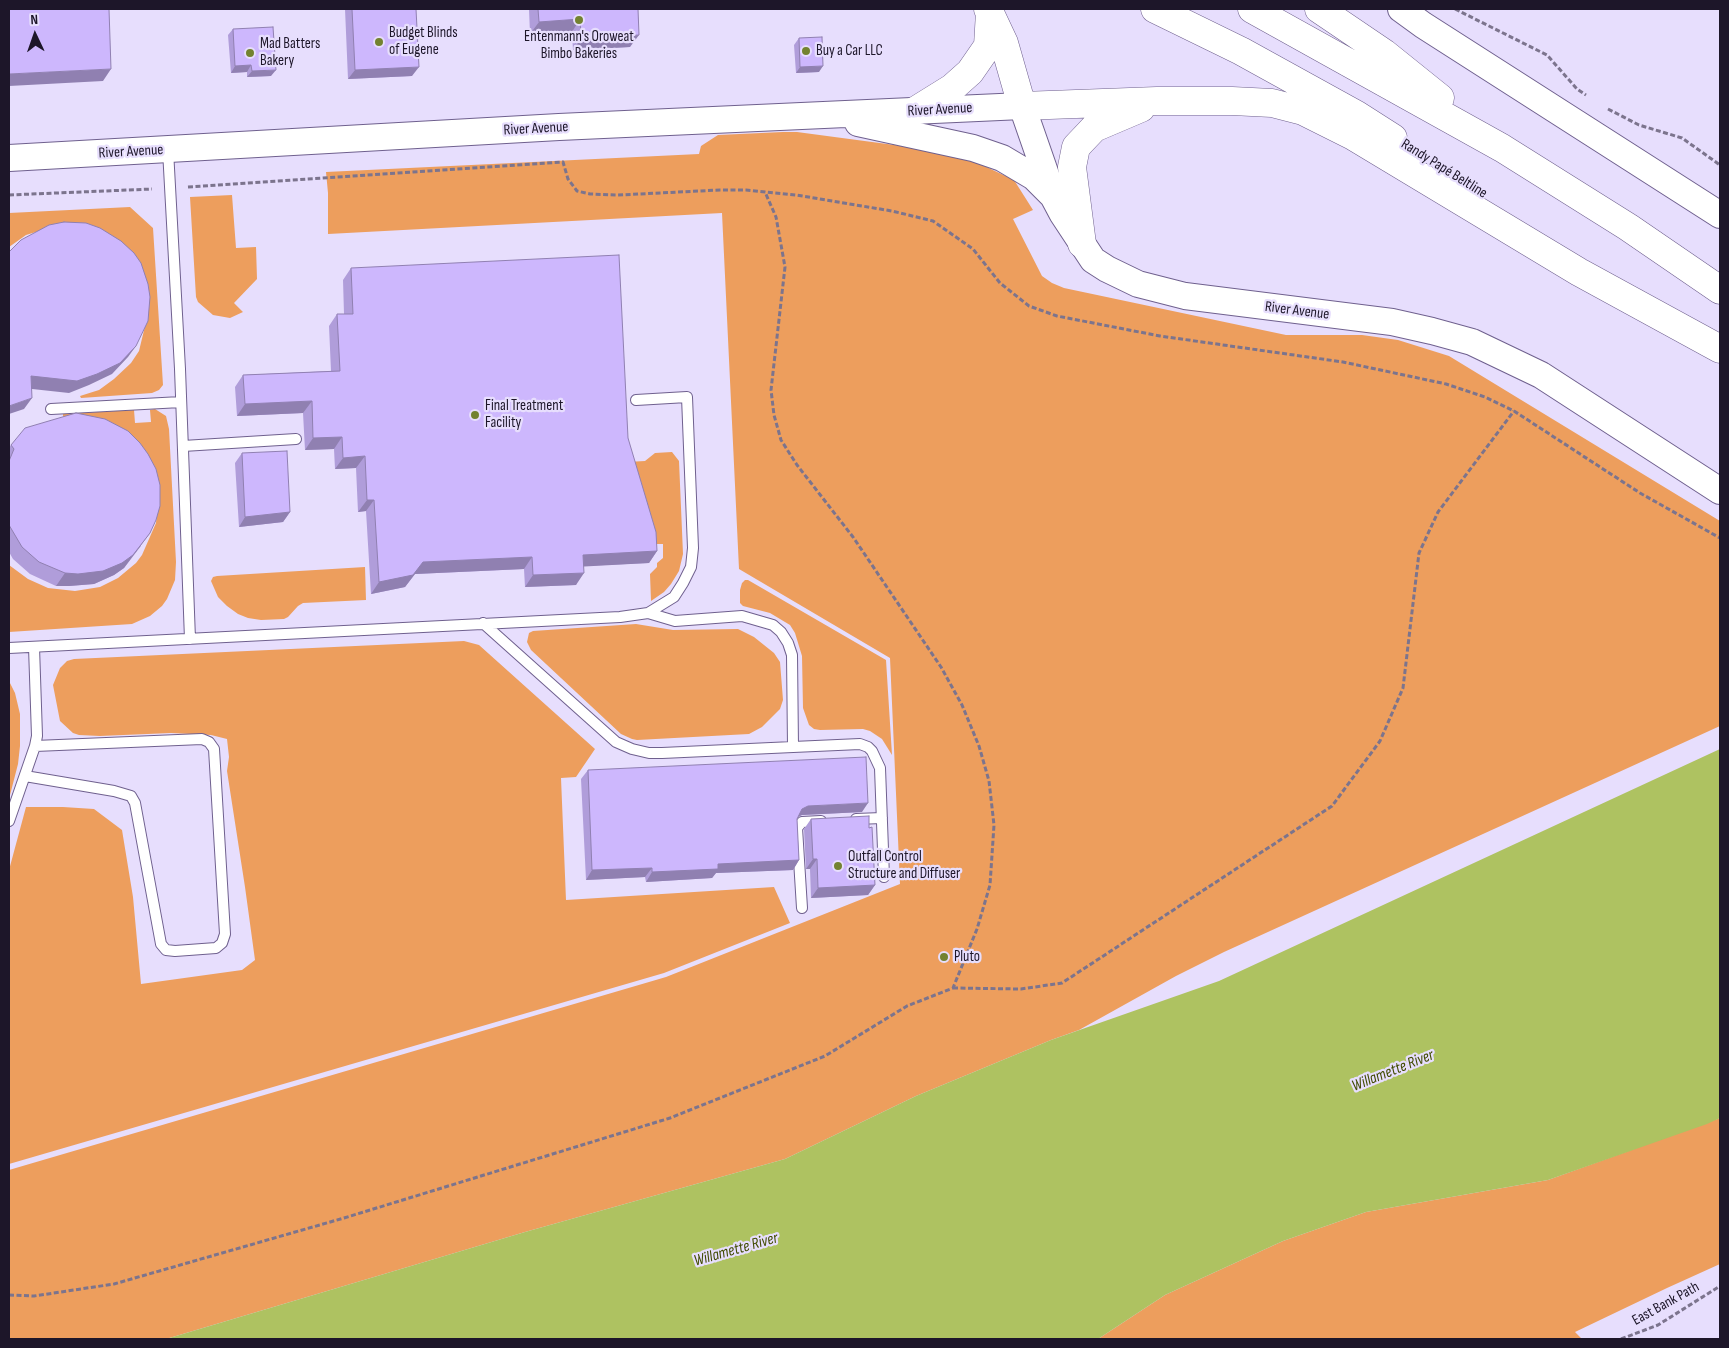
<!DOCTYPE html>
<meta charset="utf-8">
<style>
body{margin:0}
#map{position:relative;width:1729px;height:1348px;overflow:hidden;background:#e7defd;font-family:"Sofia Sans Condensed",sans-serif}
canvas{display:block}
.frame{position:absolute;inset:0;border:10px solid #1d1629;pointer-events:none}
.north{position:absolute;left:10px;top:10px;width:50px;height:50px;-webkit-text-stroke:4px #e7defd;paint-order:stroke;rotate:357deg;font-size:14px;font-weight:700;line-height:20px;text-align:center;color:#1d1629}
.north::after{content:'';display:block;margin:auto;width:18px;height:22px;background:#1d1629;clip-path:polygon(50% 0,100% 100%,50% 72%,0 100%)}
</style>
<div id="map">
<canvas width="1729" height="1348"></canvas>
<div class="frame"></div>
<div class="north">N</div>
</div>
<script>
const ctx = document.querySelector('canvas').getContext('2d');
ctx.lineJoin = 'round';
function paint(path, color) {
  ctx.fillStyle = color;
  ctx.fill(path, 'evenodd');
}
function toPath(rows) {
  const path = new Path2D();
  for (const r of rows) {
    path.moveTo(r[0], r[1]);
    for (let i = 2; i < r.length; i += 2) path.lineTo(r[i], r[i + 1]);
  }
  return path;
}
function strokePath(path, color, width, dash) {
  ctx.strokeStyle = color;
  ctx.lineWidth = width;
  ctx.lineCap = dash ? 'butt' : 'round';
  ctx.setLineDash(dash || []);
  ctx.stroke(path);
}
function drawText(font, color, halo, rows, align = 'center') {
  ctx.font = font + ' "Sofia Sans Condensed",sans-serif';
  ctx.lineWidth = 4.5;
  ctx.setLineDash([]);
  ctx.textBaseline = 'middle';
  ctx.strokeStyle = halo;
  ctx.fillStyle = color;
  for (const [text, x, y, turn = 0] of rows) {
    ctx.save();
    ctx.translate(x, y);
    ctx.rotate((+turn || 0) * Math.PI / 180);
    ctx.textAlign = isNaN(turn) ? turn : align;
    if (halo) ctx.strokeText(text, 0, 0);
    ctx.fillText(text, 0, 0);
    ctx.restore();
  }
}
paint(toPath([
 [783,132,797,132,932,150,980,164,1014,180,1033,210,1013,219,1042,276,1052,283,1064,288,1286,335,1362,335,1398,340,1449,356,1720,521,1720,726,1224,952,1176,976,1079,1030,1051,1040,916,1096,785,1159,525,1232,166,1339,9,1339,9,1170,666,977,900,884,890,658,739,569,722,213,328,234,328,193,326,172,699,154,701,146,718,135],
 [232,195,236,248,256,247,257,279,234,303,243,312,230,318,213,315,198,302,196,297,190,197],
 [130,207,153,228,163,385,159,390,152,393,81,398,80,396,99,390,114,379,131,363,139,351,146,322,49,228,26,235,9,247,9,213],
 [155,409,166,416,169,429,176,562,175,580,167,599,162,606,150,616,132,624,9,632,9,565,28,579,48,588,75,591,100,587,118,578,136,563,142,555,156,523,157,510,63,422,63,414,134,410,135,423,151,422,150,410],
 [672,452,679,461,683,554,679,571,671,584,664,592,651,601,650,574,657,567,657,563,663,558,663,544,650,544,627,462,645,461,655,453],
 [365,567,366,600,303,603,298,606,288,617,284,619,261,620,248,618,238,614,227,606,218,597,211,581,213,577,217,576],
 [745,580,748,580,886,660,892,755,882,739,870,731,863,729,820,730,814,729,809,725,803,708,802,656,795,633,790,625,770,613,743,606,740,603,740,590,742,583],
 [636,624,673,630,738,629,754,637,774,653,780,662,783,700,780,709,762,727,749,734,637,740,632,739,621,734,531,650,527,642,529,633,533,631],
 [464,641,479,645,595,749,576,777,561,778,566,900,774,887,790,923,664,973,9,1164,9,870,26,807,63,807,94,809,122,830,133,897,141,984,242,970,255,960,245,887,227,771,229,757,227,739,211,735,171,733,100,736,79,735,73,733,60,721,53,685,60,668,67,661,74,659],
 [9,681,15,693,20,714,20,746,18,764,9,799],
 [1720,1118,1720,1264,1667,1288,1575,1332,1582,1339,1098,1339,1165,1295,1283,1241,1366,1212,1548,1180]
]), '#ed9e5d');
paint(toPath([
 [1720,749,1720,1118,1707,1124,1548,1180,1366,1212,1283,1241,1165,1295,1098,1339,166,1339,525,1232,785,1159,916,1096,1051,1040,1219,981]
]), '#aec261');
const service = toPath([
 [168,150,180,369,190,639],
 [51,409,181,402],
 [183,446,296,439],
 [483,623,616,742,632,749,649,753,662,753,793,747,792,655,788,643,781,632,773,625,742,616,675,621,648,613],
 [9,648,620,617,648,613,674,597,683,583,691,567,693,548,687,397,636,400],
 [793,747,860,744,868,747,872,751,880,768,884,877],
 [25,776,114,791,131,796,135,803,161,944,166,950,175,951,216,948,222,943,225,934,214,749,209,742,202,739,35,746],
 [856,819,882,818],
 [9,821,35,746,37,736,34,647],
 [802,908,797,828,802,822,821,821]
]);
const tertiary = toPath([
 [1401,9,1423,25,1720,215],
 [858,123,973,148,1002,158,1034,177,1052,195],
 [9,158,559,127,1022,106,1054,198,1062,213,1093,260,1107,269,1138,284,1185,296,1392,322,1432,331,1472,342,1541,375,1720,491]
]);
const motorway = toPath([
 [988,9,1004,43,1022,106,1157,101,1232,101,1272,103,1303,111,1353,136,1579,272,1720,349],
 [1155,9,1241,51,1357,115,1393,138],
 [1252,9,1502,148,1628,227,1720,290],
 [1319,9,1384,53,1440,98],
 [915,111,952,88,970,72,988,46,990,12],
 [1082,244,1072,167,1076,147,1094,128,1141,108]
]);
strokePath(service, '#6f608e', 12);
strokePath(tertiary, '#6f608e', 28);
strokePath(motorway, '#6f608e', 29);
strokePath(toPath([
 [1455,9,1547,55,1577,89,1586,95],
 [1608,109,1639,125,1682,138,1720,165],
 [188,187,563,162,568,179,577,191,590,194,618,195,720,190,746,190,796,195,892,211,933,221,973,249,1000,283,1029,306,1057,316,1160,336,1343,362,1446,384,1485,397,1514,411,1640,493,1720,538],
 [9,195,152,189],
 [953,988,1021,989,1062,983,1332,806,1380,741,1403,688,1419,553,1438,512,1514,411],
 [9,1295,34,1296,114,1284,344,1218,670,1118,825,1056,907,1006,953,988,977,929,990,885,994,825,989,781,979,746,962,705,941,667,853,537,797,465,781,440,774,415,771,390,785,267,776,217,765,192],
 [1621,1339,1658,1325,1720,1286]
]), '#7c748d', 3, [5, 2.5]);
strokePath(service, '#fff', 10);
strokePath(tertiary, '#fff', 26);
strokePath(motorway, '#fff', 28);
paint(toPath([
 [345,9,416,9,412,76,348,79],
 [529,9,638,9,630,47,573,50,572,32,530,34],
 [233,29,271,76,247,77,247,72,231,73,228,35],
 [799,38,819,72,796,73,794,45],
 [351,268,628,438,657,551,649,563,583,566,576,585,525,587,524,569,415,574,405,587,371,594,366,511,358,512,356,468,335,469,334,449,305,450,303,413,237,416,235,387,243,375,331,371,329,326,337,314,344,314,343,280],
 [11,445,141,546,124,568,114,575,94,584,69,586,56,586,30,574,13,559,9,552,9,448],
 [242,453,290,512,283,522,239,527,235,463],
 [588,770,862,812,802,815,798,817,797,819,799,860,793,870,716,873,712,878,646,882,645,877,586,880,581,779],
 [811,819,869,828,875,885,868,895,811,898,810,869,806,869,804,829]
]), '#b09dda');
paint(toPath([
 [580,19,572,32,530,34,539,22],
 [639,35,630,47,573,50,581,38],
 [251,65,247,72,231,73,235,66],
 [823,66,819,72,796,73,800,67],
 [419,67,412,76,348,79,355,70],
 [111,69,103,81,9,86,9,74],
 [276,70,271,76,247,77,252,71],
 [136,346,128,357,112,374,89,385,69,393,23,388,31,376],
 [32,398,24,409,9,414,9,406],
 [312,401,303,413,237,416,245,404],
 [342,437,334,449,305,450,313,438],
 [365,456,356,468,335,469,343,458],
 [367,500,374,500,366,511,358,512],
 [290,512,283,522,239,527,245,517],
 [150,533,124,568,114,575,94,584,69,586,56,586,65,573],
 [657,551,649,563,575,567,583,555],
 [532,557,524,569,415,574,405,587,371,594,379,582,423,562],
 [584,573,576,585,525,587,533,575],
 [868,803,862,812,802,815,795,818,802,809,808,806],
 [813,859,817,859,810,869,806,869],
 [799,860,793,870,716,873,712,878,646,882,652,872,718,864],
 [652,868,645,877,586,880,592,870],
 [875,885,868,895,811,898,818,888]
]), '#9080b1');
const building = toPath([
 [9,9,109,9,111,69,9,74,9,9],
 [352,9,416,9,419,67,355,70,352,9],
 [538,9,638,9,639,35,581,38,580,19,539,22,538,9],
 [273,27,276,70,252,71,251,65,235,66,233,29,273,27],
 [822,37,823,66,800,67,799,38,822,37],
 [64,222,86,223,100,228,121,241,134,253,141,263,148,284,150,297,148,321,136,346,120,363,97,374,77,381,31,376,32,398,9,406,9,252,21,240,49,225,64,222],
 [619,255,628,438,656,532,657,551,583,555,584,573,533,575,532,557,423,562,413,575,379,582,374,500,367,500,365,456,343,458,342,437,313,438,312,401,245,404,243,375,340,371,337,314,353,314,351,268,619,255],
 [76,413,105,419,128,431,140,443,148,454,156,469,160,485,160,506,156,520,150,533,133,555,122,563,103,571,78,574,65,573,39,562,22,547,9,525,9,461,14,449,11,445,25,428,76,413],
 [287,451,290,512,245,517,242,453,287,451],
 [866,757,868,803,808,806,802,809,797,819,799,860,718,864,718,869,652,872,652,868,592,870,588,770,866,757],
 [869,816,869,828,872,827,875,885,818,888,817,859,813,859,811,819,869,816]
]);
paint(building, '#cdb7fd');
strokePath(building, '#9080b1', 1);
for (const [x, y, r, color] of [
 [579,20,5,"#738230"],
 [379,42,5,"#738230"],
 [806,51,5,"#738230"],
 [250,53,5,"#738230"],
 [475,415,5,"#738230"],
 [838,866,5,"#738230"],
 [944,957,5,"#738230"]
]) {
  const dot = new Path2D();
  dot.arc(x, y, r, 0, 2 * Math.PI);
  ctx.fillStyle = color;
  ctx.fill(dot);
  strokePath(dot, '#e7defd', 2);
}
drawText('15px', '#1d1629', '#e7defd', [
 ["Budget Blinds",389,33],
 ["of Eugene",389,50],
 ["Entenmann's Oroweat",579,37,"center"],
 ["Bimbo Bakeries",579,54,"center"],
 ["Mad Batters",260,44],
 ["Bakery",260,61],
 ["Buy a Car LLC",816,51],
 ["Final Treatment",485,406],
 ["Facility",485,423],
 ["Outfall Control",848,857],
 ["Structure and Diffuser",848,874],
 ["Pluto",954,957]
], 'left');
drawText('15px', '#1d1629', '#e7defd', [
 ["River Avenue",940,110,-3],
 ["River Avenue",536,129,-3],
 ["River Avenue",131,152,-3],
 ["Randy Papé Beltline",1444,169,32],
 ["River Avenue",1297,311,7],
 ["East Bank Path",1666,1304,-29]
]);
drawText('italic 16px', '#404b00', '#e7defd', [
 ["Willamette River",1393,1071,-22],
 ["Willamette River",736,1250,-16]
]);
</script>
